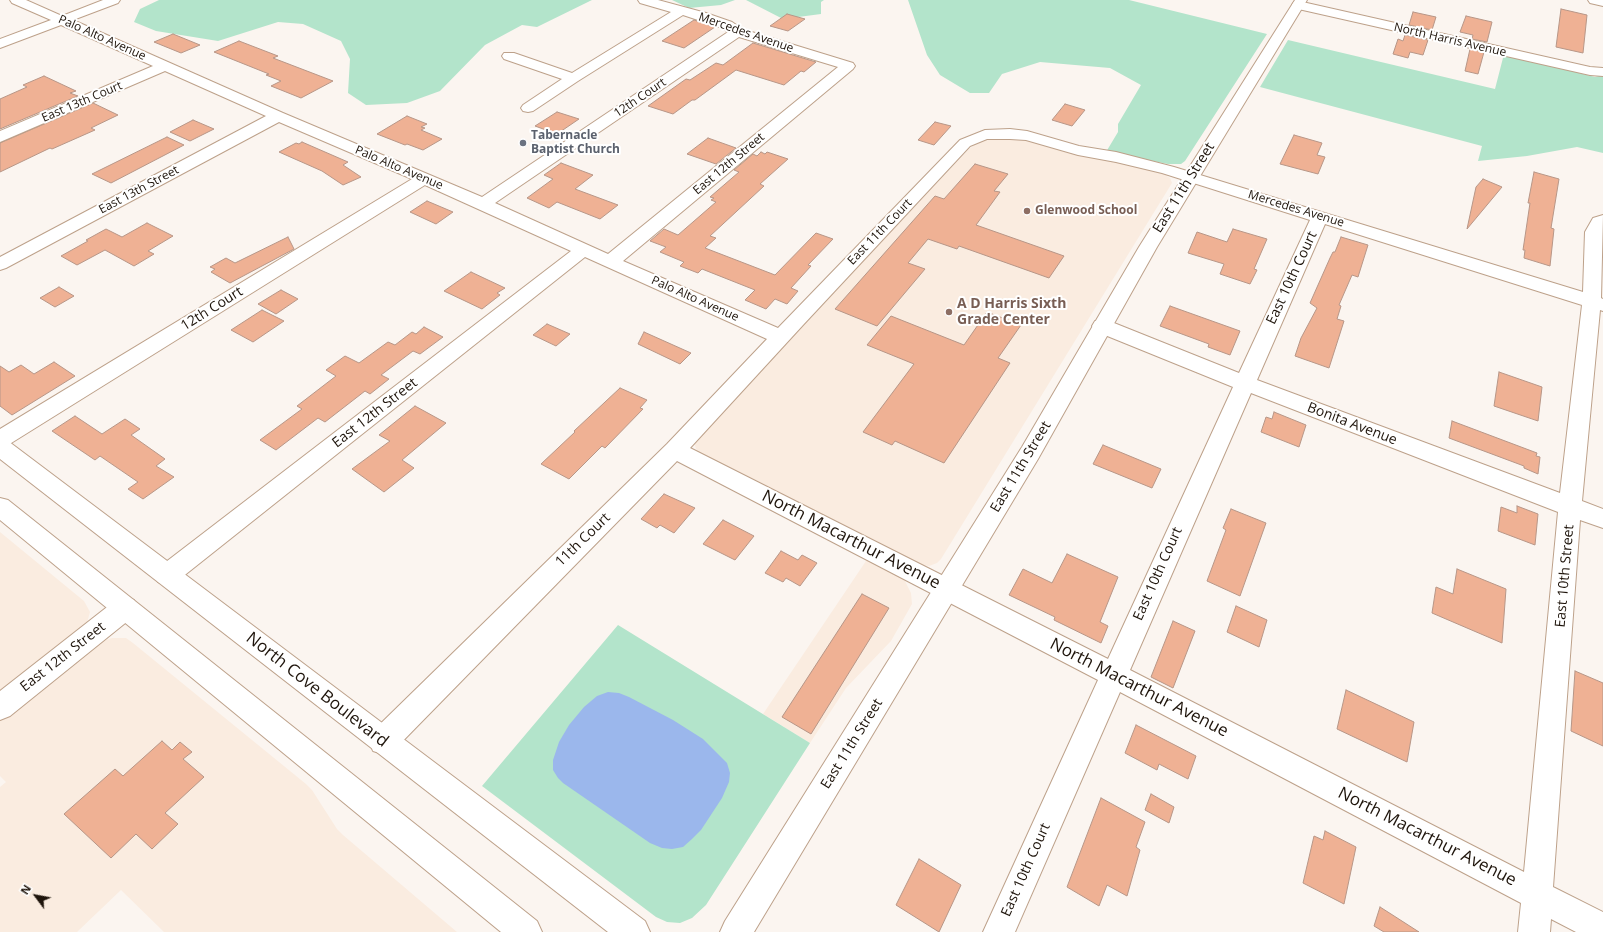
<!DOCTYPE html>
<style>
body{margin:0}
#map{position:relative;width:1603px;height:932px;overflow:hidden;background:#fbf5f0;font-family:"Open Sans",sans-serif}
canvas{display:block}
.north{position:absolute;left:16px;top:876px;width:40px;height:40px;-webkit-text-stroke:3px #fff;paint-order:stroke;rotate:302deg;font-size:11px;font-weight:700;line-height:16px;text-align:center;color:#1e140b}
.north::after{content:'';display:block;margin:auto;width:14px;height:18px;background:#1e140b;clip-path:polygon(50% 0,100% 100%,50% 72%,0 100%)}
</style>
<div id="map">
<canvas width="1603" height="932"></canvas>
<div class="north">N</div>
</div>
<script>
const ctx = document.querySelector('canvas').getContext('2d');
ctx.lineJoin = 'round';
function paint(path, color) {
  ctx.fillStyle = color;
  ctx.fill(path, 'evenodd');
}
function toPath(rows) {
  const path = new Path2D();
  for (const r of rows) {
    path.moveTo(r[0], r[1]);
    for (let i = 2; i < r.length; i += 2) path.lineTo(r[i], r[i + 1]);
  }
  return path;
}
function strokePath(path, color, width, dash) {
  ctx.strokeStyle = color;
  ctx.lineWidth = width;
  ctx.lineCap = dash ? 'butt' : 'round';
  ctx.setLineDash(dash || []);
  ctx.stroke(path);
}
function drawText(font, color, halo, rows, align = 'center') {
  ctx.font = font + ' "Open Sans",sans-serif';
  ctx.lineWidth = 4;
  ctx.setLineDash([]);
  ctx.textBaseline = 'middle';
  ctx.strokeStyle = halo;
  ctx.fillStyle = color;
  for (const [text, x, y, turn = 0] of rows) {
    ctx.save();
    ctx.translate(x, y);
    ctx.rotate((+turn || 0) * Math.PI / 180);
    ctx.textAlign = isNaN(turn) ? turn : align;
    if (halo) ctx.strokeText(text, 0, 0);
    ctx.fillText(text, 0, 0);
    ctx.restore();
  }
}
paint(toPath([
 [1017,137,1162,173,1170,178,1172,183,941,559,937,563,929,566,917,564,697,451,693,441,968,150,982,139],
 [0,532,84,601,90,612,87,623,0,696],
 [868,558,904,579,911,593,912,604,891,641,846,688,810,743,763,714],
 [112,638,126,638,133,643,306,784,312,790,337,829,343,835,457,932,164,932,121,890,77,932,0,932,0,787,6,782,0,776,0,719,100,642]
]), '#faece0');
paint(toPath([
 [159,0,592,0,537,27,522,25,485,45,440,91,407,103,366,105,348,93,350,59,341,41,303,24,278,22,218,41,156,31,134,22,140,9],
 [672,0,735,0,721,5,689,8],
 [746,0,824,0,821,2,821,14,783,19],
 [908,0,1129,0,1267,34,1185,161,1181,164,1168,164,1106,152,1118,132,1118,124,1141,85,1110,68,1040,62,1002,74,989,93,970,93,940,75,927,55],
 [1288,40,1495,89,1504,54,1595,77,1603,75,1603,153,1577,147,1527,156,1478,161,1482,146,1260,87],
 [618,625,810,743,706,905,692,918,680,923,667,922,656,917,482,786]
]), '#b3e4cb');
paint(toPath([
 [608,692,619,693,629,697,673,720,703,739,727,763,730,773,729,782,722,798,701,830,692,839,683,847,672,849,662,848,650,843,563,783,558,778,553,770,553,760,559,742,569,725,584,707,597,696]
]), '#9bb7ec');
const building = toPath([
 [1561,9,1587,15,1583,53,1556,47,1561,9],
 [1413,12,1436,17,1432,30,1409,25,1413,12],
 [787,14,805,19,788,31,770,26,787,14],
 [1466,16,1492,22,1487,42,1472,39,1473,35,1460,32,1466,16],
 [694,20,715,27,684,48,662,41,694,20],
 [173,34,200,45,181,53,154,42,173,34],
 [1405,35,1428,40,1423,55,1410,52,1408,58,1393,54,1398,39,1403,41,1405,35],
 [239,41,278,56,273,58,333,81,301,98,271,86,281,81,266,75,269,74,214,52,239,41],
 [753,43,816,62,804,72,801,71,784,85,736,70,695,100,692,100,673,114,648,106,686,79,690,80,716,63,723,65,753,43],
 [1470,49,1484,52,1478,74,1465,71,1470,49],
 [44,76,76,91,70,93,78,96,0,129,0,99,27,87,23,85,44,76],
 [93,103,118,115,91,128,95,130,52,149,50,148,0,172,0,143,93,103],
 [1065,104,1085,110,1072,126,1052,120,1065,104],
 [557,112,579,119,557,134,535,126,557,112],
 [407,116,427,124,421,127,425,128,421,130,442,139,423,150,407,144,405,145,377,134,407,116],
 [193,120,214,129,190,141,170,132,193,120],
 [935,122,951,126,934,145,918,140,935,122],
 [1294,135,1322,143,1317,155,1325,157,1318,174,1280,164,1294,135],
 [167,137,184,145,111,183,92,174,167,137],
 [708,138,736,148,716,164,687,154,708,138],
 [302,142,348,162,343,165,361,177,343,185,322,171,279,152,296,143,299,144,302,142],
 [761,152,765,154,767,152,788,159,760,184,764,186,710,236,716,238,705,248,775,275,816,233,833,239,808,265,811,266,791,288,798,291,787,304,775,299,766,309,745,300,755,290,702,269,698,273,680,266,684,262,660,252,666,247,650,241,664,229,678,235,716,202,711,200,714,198,710,197,739,172,734,170,753,154,757,156,761,152],
 [561,163,593,175,575,189,618,205,600,219,557,202,549,208,527,198,553,179,544,175,561,163],
 [975,164,1008,174,994,191,1000,192,976,225,1064,256,1049,278,959,246,957,249,928,239,908,263,925,269,877,326,835,309,935,196,944,199,975,164],
 [1534,172,1559,179,1551,228,1554,229,1550,266,1524,258,1525,250,1523,250,1530,203,1528,203,1534,172],
 [1483,179,1502,187,1467,229,1476,187,1483,179],
 [427,201,453,212,436,224,410,212,427,201],
 [147,223,173,236,148,251,154,254,134,266,105,250,77,265,61,256,88,241,86,240,106,229,122,237,147,223],
 [1233,229,1267,239,1254,269,1257,270,1250,284,1220,274,1224,264,1188,253,1197,232,1227,242,1233,229],
 [288,237,294,249,230,283,211,272,215,269,210,267,226,258,235,263,288,237],
 [1341,237,1368,245,1358,277,1352,275,1339,305,1341,306,1337,319,1344,321,1329,368,1295,356,1301,338,1317,308,1310,303,1330,258,1333,252,1335,252,1341,237],
 [471,272,505,288,497,293,500,295,482,309,444,291,471,272],
 [59,287,74,296,55,307,40,298,59,287],
 [281,290,298,299,276,314,258,304,281,290],
 [1170,306,1240,331,1230,355,1208,347,1209,344,1160,326,1170,306],
 [262,310,284,321,253,342,231,330,262,310],
 [987,312,1021,325,998,358,1010,363,944,463,895,441,892,445,863,432,914,364,867,345,891,316,964,345,987,312],
 [547,324,570,334,556,346,533,335,547,324],
 [424,327,443,337,420,354,413,351,381,375,389,379,370,394,365,391,325,422,318,418,276,450,260,440,302,409,297,406,336,376,326,370,345,356,359,363,388,342,395,345,412,332,416,334,424,327],
 [644,332,691,353,680,364,638,344,644,332],
 [54,362,75,376,12,415,0,406,0,366,9,372,21,365,34,374,54,362],
 [1499,372,1542,387,1538,421,1494,406,1499,372],
 [620,388,647,400,640,408,643,409,605,448,602,446,569,479,541,464,575,432,574,431,620,388],
 [415,406,446,423,402,460,414,468,384,492,352,469,390,441,379,435,415,406],
 [1274,412,1306,425,1299,447,1261,432,1266,417,1272,419,1274,412],
 [75,416,102,434,125,419,140,429,131,435,165,459,156,466,174,477,143,499,128,489,138,482,100,456,95,460,52,431,75,416],
 [1452,421,1537,453,1536,456,1540,457,1538,474,1524,468,1524,466,1449,438,1452,421],
 [1103,445,1161,469,1152,488,1093,464,1103,445],
 [664,494,695,508,674,533,660,525,657,528,641,519,664,494],
 [1517,506,1538,514,1535,545,1498,531,1501,507,1517,513,1517,506],
 [1231,509,1266,523,1240,596,1207,581,1226,530,1223,528,1231,509],
 [723,520,754,536,735,560,703,544,723,520],
 [781,551,798,560,802,555,817,563,800,586,786,578,783,582,765,573,781,551],
 [1067,554,1118,577,1100,622,1108,626,1101,643,1054,620,1055,617,1009,595,1023,569,1052,583,1067,554],
 [1457,569,1506,589,1502,643,1432,613,1436,587,1453,594,1457,569],
 [862,594,889,608,811,734,782,717,862,594],
 [1236,606,1267,620,1259,647,1227,632,1236,606],
 [1173,621,1195,631,1173,688,1151,677,1173,621],
 [1575,671,1603,683,1603,746,1571,731,1575,671],
 [1346,690,1414,722,1407,762,1337,729,1346,690],
 [1136,725,1196,756,1188,779,1159,764,1157,770,1125,753,1136,725],
 [162,741,172,750,180,742,192,752,183,759,204,777,165,813,178,824,152,849,136,834,111,858,64,814,115,769,123,776,162,741],
 [1151,794,1174,807,1169,823,1145,810,1151,794],
 [1101,798,1145,822,1136,847,1140,850,1127,896,1107,885,1099,906,1067,887,1101,798],
 [1325,831,1356,847,1344,904,1303,883,1314,836,1323,840,1325,831],
 [919,859,961,885,939,932,896,905,919,859],
 [1380,907,1391,914,1419,932,1384,932,1374,926,1380,907]
]);
paint(building, '#efb194');
strokePath(building, '#b79687', 1);
const minor = toPath([
 [10,0,26,0,62,16,103,0,120,0,118,3,73,20,283,113,482,197,728,32,722,28,683,15,578,81,533,111,528,112,523,111,521,108,523,105,562,79,504,59,502,56,504,53,514,53,572,73,671,12,640,3,638,0,658,0,706,13,732,22,742,29,853,63,855,66,853,69,623,261,778,328,960,140,985,130,1010,129,1027,131,1079,146,1116,152,1174,167,1583,292,1585,232,1593,218,1603,215,1601,298,1603,299,1603,311,1600,310,1582,501,1603,509,1603,528,1580,520,1553,887,1603,912,1603,932,1576,932,1551,919,1550,932,1518,932,1521,903,1120,692,1015,932,983,932,1098,680,677,461,393,751,383,754,373,751,369,741,373,731,667,444,767,339,585,257,176,582,167,585,158,582,155,575,158,568,571,251,425,185,8,445,0,447,0,429,412,179,279,122,6,268,0,270,0,257,266,116,165,71,0,142,0,131,153,66,61,25,0,48,0,39,51,20,12,3,10,0],
 [739,37,838,67,608,254,495,203,739,37],
 [987,139,1010,139,1026,140,1078,155,1116,162,1162,173,1310,220,1239,373,1109,321,1102,320,1095,321,1092,326,1095,331,1233,387,1108,659,690,448,803,325,970,146,987,139],
 [1325,224,1582,305,1560,493,1257,380,1325,224],
 [1251,393,1558,512,1524,872,1130,670,1251,393],
 [1588,0,1603,0,1603,6,1590,3,1588,0],
 [1298,1,1590,67,1603,68,1603,76,1590,75,1294,8,1292,5,1294,2,1298,1],
 [125,597,134,600,137,608,134,616,10,716,0,720,0,691,116,600,125,597]
]);
const major = toPath([
 [1295,0,1307,0,1157,247,1038,459,754,932,720,932,725,921,1022,447,1139,247,1295,0],
 [0,439,8,441,645,921,650,932,608,932,0,459,0,439],
 [0,498,8,500,537,921,542,932,501,932,0,520,0,498]
]);
strokePath(minor, '#bda18a', 2);
strokePath(major, '#bda18a', 2);
paint(minor, '#fff');
paint(major, '#fff');
for (const [x, y, r, color] of [
 [523,143,4,"#6b7280"],
 [1027,211,4,"#8d6e63"],
 [949,312,4,"#8d6e63"]
]) {
  const dot = new Path2D();
  dot.arc(x, y, r, 0, 2 * Math.PI);
  ctx.fillStyle = color;
  ctx.fill(dot);
  strokePath(dot, '#fff', 1.5);
}
drawText('12px', '#1e140b', '#fff', [
 ["Mercedes Avenue",746,33,19],
 ["Palo Alto Avenue",102,38,24],
 ["North Harris Avenue",1450,40,13],
 ["12th Court",640,98,-34],
 ["East 13th Court",82,102,-23],
 ["East 12th Street",729,164,-40],
 ["Palo Alto Avenue",399,168,23],
 ["East 13th Street",139,190,-28],
 ["Mercedes Avenue",1296,209,17],
 ["East 11th Court",880,232,-46],
 ["Palo Alto Avenue",695,299,24]
]);
drawText('bold 12px', '#5b616d', '#fff', [
 ["Tabernacle",531,136],
 ["Baptist Church",531,150]
], 'left');
drawText('bold 12px', '#785e54', '#fff', [
 ["Glenwood School",1035,211]
], 'left');
drawText('14px', '#1e140b', '#fff', [
 ["East 11th Street",1184,188,-58],
 ["East 10th Court",1292,278,-65],
 ["12th Court",212,309,-32],
 ["East 12th Street",375,413,-38],
 ["Bonita Avenue",1352,424,21],
 ["East 11th Street",1021,467,-59],
 ["11th Court",583,540,-44],
 ["East 10th Court",1158,574,-66],
 ["East 10th Street",1565,576,-85],
 ["East 12th Street",63,657,-38],
 ["East 11th Street",852,744,-58],
 ["East 10th Court",1026,870,-66]
]);
drawText('bold 14px', '#785e54', '#fff', [
 ["A D Harris Sixth",957,304],
 ["Grade Center",957,320]
], 'left');
drawText('17px', '#1e140b', '#fff', [
 ["North Macarthur Avenue",851,540,27],
 ["North Macarthur Avenue",1139,688,27],
 ["North Cove Boulevard",317,690,38],
 ["North Macarthur Avenue",1427,837,27]
]);
</script>
